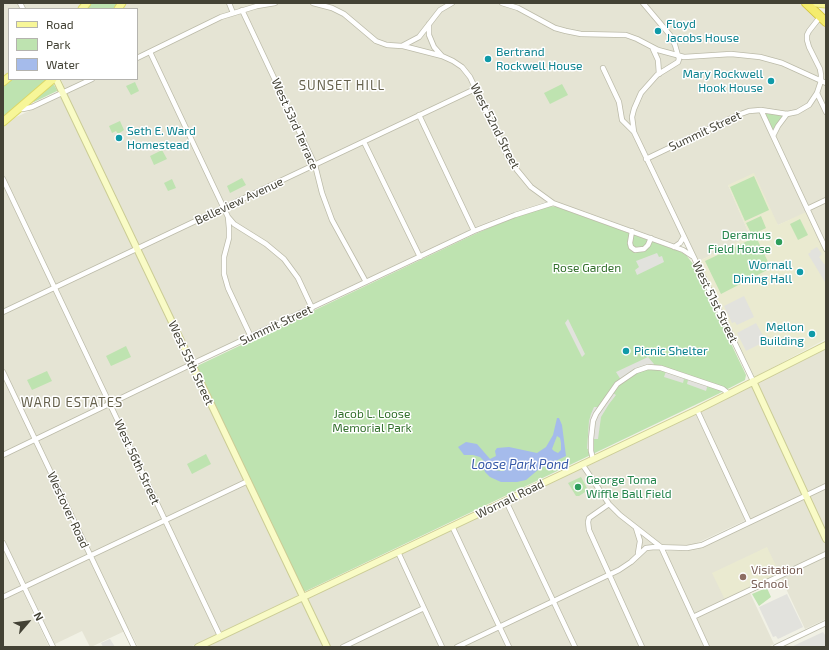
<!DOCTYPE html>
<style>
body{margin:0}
#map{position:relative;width:829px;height:650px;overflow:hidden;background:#f1f1e5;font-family:"Exo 2",sans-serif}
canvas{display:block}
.frame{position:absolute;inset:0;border:4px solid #434235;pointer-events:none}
.legend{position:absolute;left:8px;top:8px;width:130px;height:72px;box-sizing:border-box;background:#fff;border:1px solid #b4b3ae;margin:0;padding:5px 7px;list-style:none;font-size:12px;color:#434235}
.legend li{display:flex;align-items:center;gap:8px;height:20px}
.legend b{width:20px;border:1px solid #b4b3ae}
.north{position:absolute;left:8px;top:602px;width:40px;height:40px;-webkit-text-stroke:3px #fff;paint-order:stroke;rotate:62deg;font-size:11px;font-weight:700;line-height:16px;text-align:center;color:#434235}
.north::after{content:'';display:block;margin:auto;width:14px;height:18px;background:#434235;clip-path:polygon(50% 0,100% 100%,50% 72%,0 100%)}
</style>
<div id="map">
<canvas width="829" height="650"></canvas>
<div class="frame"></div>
<ul class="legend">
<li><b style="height:5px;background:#f7f698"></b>Road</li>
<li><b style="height:11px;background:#bee3b0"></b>Park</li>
<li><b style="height:11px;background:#a5bbeb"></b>Water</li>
</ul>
<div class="north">N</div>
</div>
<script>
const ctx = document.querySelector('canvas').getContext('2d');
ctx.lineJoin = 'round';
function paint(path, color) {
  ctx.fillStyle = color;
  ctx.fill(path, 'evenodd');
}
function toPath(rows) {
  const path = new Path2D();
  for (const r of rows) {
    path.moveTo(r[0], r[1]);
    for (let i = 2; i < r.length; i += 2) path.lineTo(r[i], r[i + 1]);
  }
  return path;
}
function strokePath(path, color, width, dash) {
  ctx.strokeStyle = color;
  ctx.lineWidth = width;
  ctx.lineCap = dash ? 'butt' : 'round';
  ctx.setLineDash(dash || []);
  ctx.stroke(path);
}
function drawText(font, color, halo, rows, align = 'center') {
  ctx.font = font + ' "Exo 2",sans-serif';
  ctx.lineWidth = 3;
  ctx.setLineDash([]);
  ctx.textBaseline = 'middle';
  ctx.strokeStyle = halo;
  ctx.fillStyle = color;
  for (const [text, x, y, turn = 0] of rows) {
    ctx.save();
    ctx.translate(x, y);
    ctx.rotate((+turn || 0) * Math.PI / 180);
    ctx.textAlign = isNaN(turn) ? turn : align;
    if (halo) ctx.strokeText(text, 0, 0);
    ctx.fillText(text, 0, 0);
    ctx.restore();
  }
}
paint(toPath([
 [3,3,82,3,78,9,9,9,9,73,3,78],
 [125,3,801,3,826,26,826,244,811,211,778,225,728,185,750,236,697,262,688,242,679,242,672,243,552,200,511,213,478,226,199,358,193,359,68,97,61,79,137,79,137,9,122,9],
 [60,97,63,100,299,591,297,596,190,647,138,647,129,629,91,647,90,647,82,631,55,644,3,537,3,126,14,118],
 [826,349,826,619,805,629,781,578,750,593,774,644,768,647,709,647,666,553,668,551,681,551,702,547,752,524,701,413,701,411],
 [695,413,746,519,744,521,695,544,683,546,663,544,658,549,663,556,704,647,204,647],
 [3,549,49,647,3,647]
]), '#e5e4d4');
paint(toPath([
 [754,173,778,225,806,212,826,254,826,339,753,378,697,262,750,236,728,185],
 [767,547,780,574,725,600,712,573]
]), '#eaead0');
paint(toPath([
 [90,3,120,3,116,9,86,9],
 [12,79,48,79,3,118,3,87],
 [135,82,139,91,131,95,126,86],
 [52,84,54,85,57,90,57,91,34,102,33,101],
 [562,84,568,95,550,104,544,93],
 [765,112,784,115,773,132,763,113],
 [120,121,124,130,118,134,116,131,112,133,109,126],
 [162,150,167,159,154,165,150,156],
 [754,176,769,210,745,221,730,187],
 [242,178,246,185,230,193,227,186],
 [172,179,176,188,168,191,164,183],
 [550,206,557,207,679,251,686,255,693,264,746,375,745,380,718,394,528,485,306,591,303,591,197,366,475,234,517,216],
 [761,216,766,228,752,235,746,223],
 [800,219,808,235,798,240,790,224],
 [756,237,771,268,721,294,705,261],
 [126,346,131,357,111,366,106,356],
 [47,371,52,381,32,390,27,380],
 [206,454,211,464,192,474,187,464],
 [581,477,588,490,579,496,576,496,568,483],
 [766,588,767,588,771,597,759,606,752,594]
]), '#bee3b0');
paint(toPath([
 [817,247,822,254,819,257,824,264,826,264,825,282,808,254,811,252,810,251],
 [657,253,659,257,662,256,664,262,637,275,635,270,639,267,636,261],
 [744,296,754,317,737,325,735,322,732,323,724,306],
 [568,319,585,354,582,357,565,323],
 [756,323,766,341,746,351,737,333],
 [648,357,654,364,653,367,650,367,621,380,616,372],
 [666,371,708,384,706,391,687,384,688,380,684,379,683,383,664,377],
 [610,391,616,395,609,404,601,417,598,439,591,439,591,448,587,449,589,421,591,414,594,407,598,407],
 [787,594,803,627,778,639,776,636,773,637,759,607],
 [823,632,825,635,826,635,826,647,791,647],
 [110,639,115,647,103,647,101,643]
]), '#e2e2dd');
paint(toPath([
 [557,418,559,418,562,425,566,456,539,469,526,480,517,482,501,482,490,477,485,472,483,466,483,460,480,457,473,455,464,455,458,447,466,442,477,444,490,459,496,456,495,451,497,448,509,447,537,453,546,447,553,435],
 [557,436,560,438,561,443,561,450,558,453,554,451,552,449],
 [495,464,504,467,505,468,504,471,501,471,495,470,494,466]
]), '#a5bbeb');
const street = toPath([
 [20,3,23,9],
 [229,3,233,13],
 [313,3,332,8,344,14,376,41,387,45,402,46,419,37,440,10,452,3],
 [502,3,518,8,555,28,566,31,581,34,626,35,637,39,658,50,684,57,731,54,760,57,782,63,826,83],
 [242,10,315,165,322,193,332,220,366,282],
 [429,24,429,35,434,47,442,56,453,61,462,67,470,77,507,155,517,170,531,187,553,203,683,250,692,256],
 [403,46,442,56],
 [653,49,658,60,659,74],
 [150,52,228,217,234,224,266,244,284,259,298,278,312,308],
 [137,58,221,17,257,6,275,3],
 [603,68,619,102,622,120,634,132,753,381],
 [817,93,826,112],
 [18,109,23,109,32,107,92,79],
 [761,110,773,136],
 [787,114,778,126,773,136,826,249],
 [419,115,474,231],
 [634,132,632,117,634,109,641,93,657,75,678,62,679,59,675,45,670,35,643,3],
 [364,142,420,257],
 [646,159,738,115,749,111,761,110,787,114,797,112,809,105,817,93,821,81,821,75,820,69,809,47,807,40,807,35,809,31,820,17],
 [3,179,220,636],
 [807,209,826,200],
 [228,217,229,228,229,238,224,257,224,274,228,288,251,337],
 [632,231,630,243,631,247,635,250,644,249,648,245,651,238],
 [674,247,680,243,683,238],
 [3,312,475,89],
 [3,372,134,647],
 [697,410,749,522],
 [3,455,192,364,474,231,515,215,553,203],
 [593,459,591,451,591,439,593,421,596,414,617,384,636,371,648,367,661,368,723,389,729,394],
 [582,464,609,504,620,515,661,547,707,647],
 [506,501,575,647],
 [609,504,589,518,588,522,589,530,642,647],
 [452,526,509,647],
 [636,528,640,541,638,553],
 [3,543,53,647],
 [398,552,442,647],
 [3,597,248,481],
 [693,617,826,554],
 [343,647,424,608],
 [457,647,619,570,631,562,646,548,655,547,687,548,702,545,826,486],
 [776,647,826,623]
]);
const secondary = toPath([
 [56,79,327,647],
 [753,381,826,539],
 [198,647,697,410,826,345]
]);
const primary = toPath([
 [815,3,826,4],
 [82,9,87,3],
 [118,9,122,3],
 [3,82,9,77],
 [3,122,53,79]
]);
const highway = toPath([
 [806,3,826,22]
]);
strokePath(street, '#bcbba9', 6);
strokePath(secondary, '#cbcc95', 8);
strokePath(primary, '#dbd869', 9);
strokePath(highway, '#d3c43e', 10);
strokePath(street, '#fff', 4.5);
strokePath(secondary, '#f9fbc6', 6);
strokePath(primary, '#f7f698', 7);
strokePath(highway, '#f4ec6d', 8);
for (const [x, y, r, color] of [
 [658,31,4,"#0f9aa8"],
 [488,59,4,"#0f9aa8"],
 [771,81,4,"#0f9aa8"],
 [119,138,4,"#0f9aa8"],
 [779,242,4,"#2e9e5b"],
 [800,272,4,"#0f9aa8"],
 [812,334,4,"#0f9aa8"],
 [626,351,4,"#0f9aa8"],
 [578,487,4,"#2e9e5b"],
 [743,577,4,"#8d6e63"]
]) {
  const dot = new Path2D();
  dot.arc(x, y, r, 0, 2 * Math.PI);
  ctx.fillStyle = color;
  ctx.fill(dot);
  strokePath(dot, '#fff', 1.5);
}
drawText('12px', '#0d838f', '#fff', [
 ["Floyd",666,24],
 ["Jacobs House",666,38],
 ["Bertrand",496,52],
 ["Rockwell House",496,66],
 ["Mary Rockwell",763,74,"right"],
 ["Hook House",763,88,"right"],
 ["Seth E. Ward",127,131],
 ["Homestead",127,145],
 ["Wornall",792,265,"right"],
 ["Dining Hall",792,279,"right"],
 ["Mellon",804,327,"right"],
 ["Building",804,341,"right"],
 ["Picnic Shelter",634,351]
], 'left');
drawText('12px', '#434235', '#fff', [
 ["West 53rd Terrace",295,124,66],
 ["West 52nd Street",495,126,63],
 ["Summit Street",705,131,-25],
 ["Belleview Avenue",239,201,-25],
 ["West 51st Street",715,302,64],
 ["Summit Street",276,325,-25],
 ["West 55th Street",191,363,65],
 ["West 56th Street",137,462,65],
 ["Wornall Road",510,499,-26],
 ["Westover Road",68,510,65]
]);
drawText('12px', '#27864d', '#fff', [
 ["Deramus",771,235],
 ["Field House",771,249],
 ["George Toma",586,480,"left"],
 ["Wiffle Ball Field",586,494,"left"]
], 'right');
drawText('12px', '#34712d', '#fff', [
 ["Rose Garden",587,268],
 ["Jacob L. Loose",372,414],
 ["Memorial Park",372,428]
]);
drawText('12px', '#785e54', '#fff', [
 ["Visitation",751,570],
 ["School",751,584]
], 'left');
ctx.letterSpacing = '1px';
drawText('13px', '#66624d', '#fff', [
 ["SUNSET HILL",342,86],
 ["WARD ESTATES",72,403]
]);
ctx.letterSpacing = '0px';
drawText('italic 13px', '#3659a8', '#fff', [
 ["Loose Park Pond",520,465]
]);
</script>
